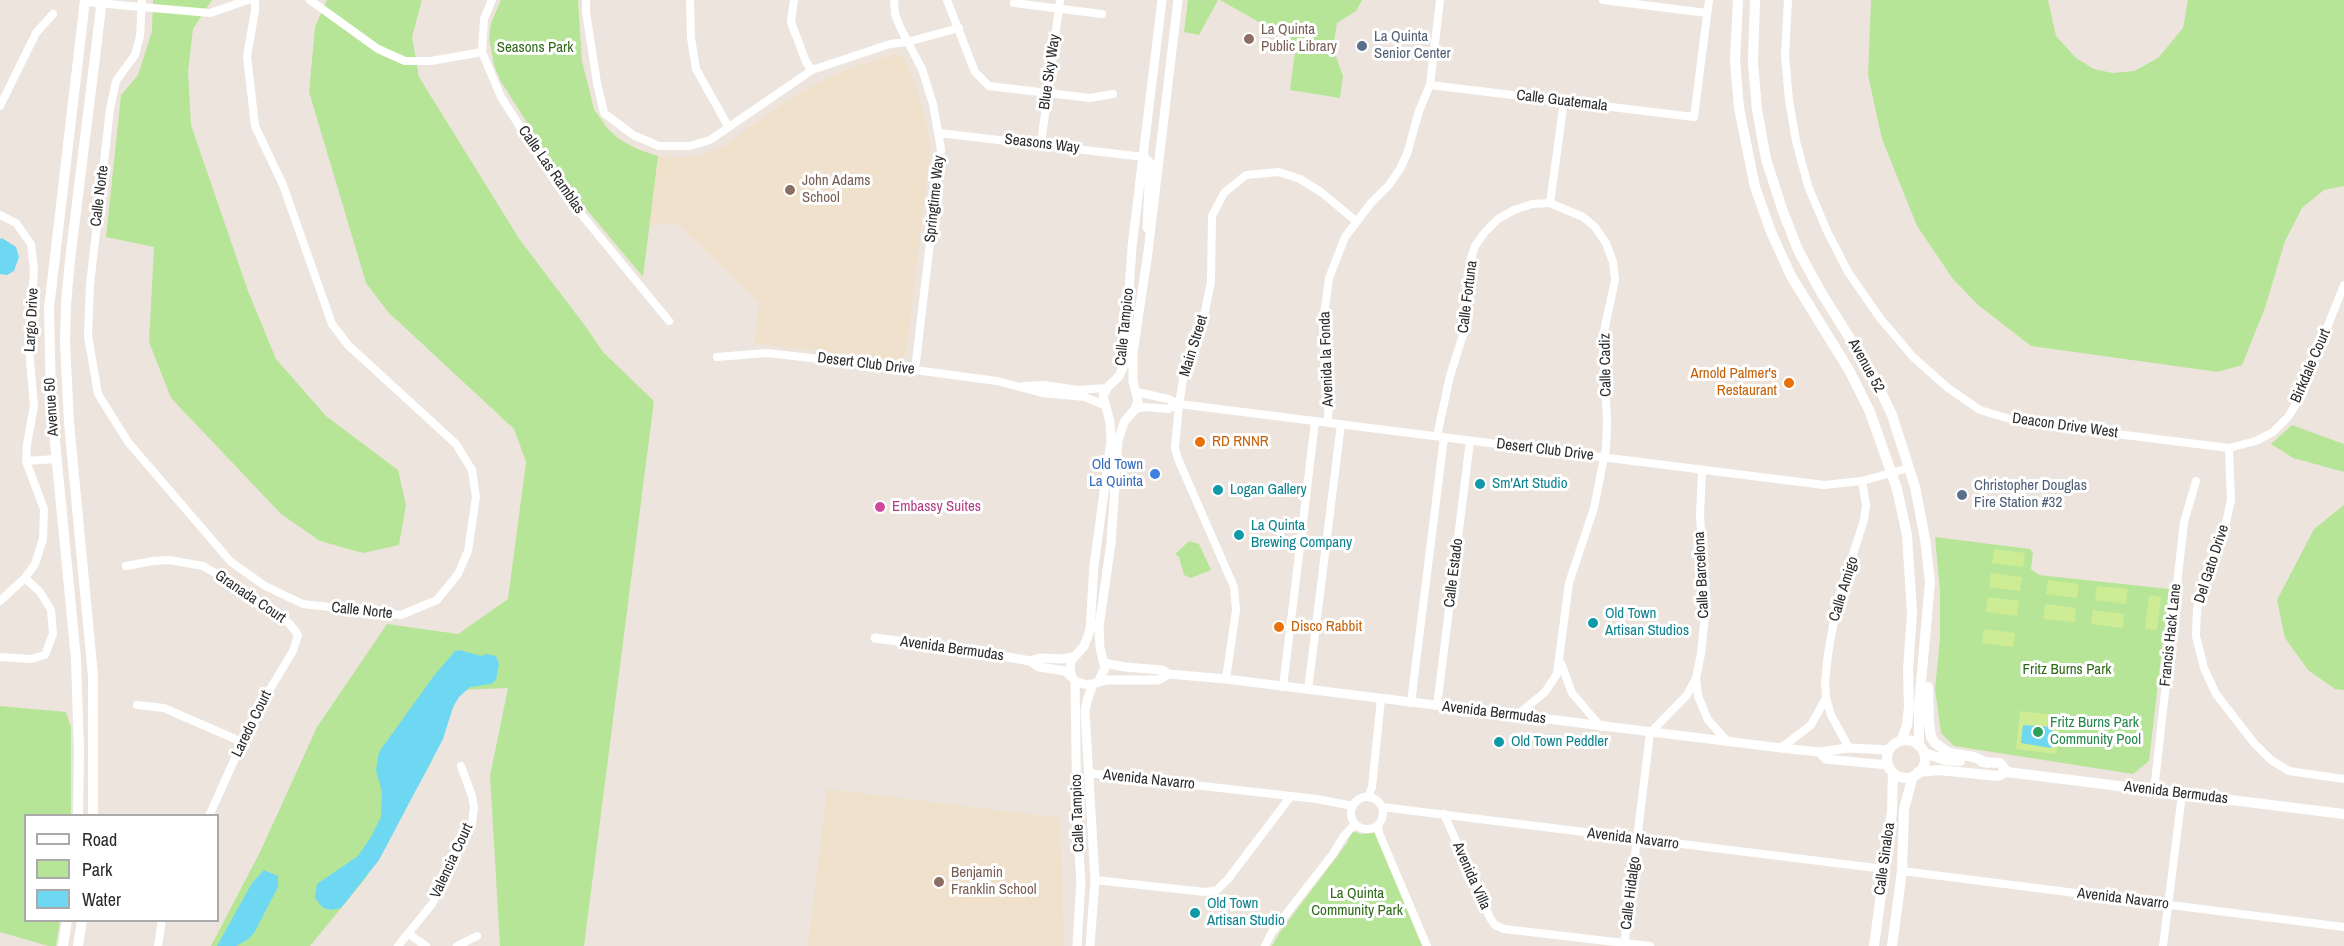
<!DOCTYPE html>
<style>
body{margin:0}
#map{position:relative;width:2344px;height:946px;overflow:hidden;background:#ede5dd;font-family:"Archivo Narrow",sans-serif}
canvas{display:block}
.legend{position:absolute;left:24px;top:814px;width:195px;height:108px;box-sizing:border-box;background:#fff;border:2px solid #aaa;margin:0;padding:8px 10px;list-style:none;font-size:18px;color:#2b2b2b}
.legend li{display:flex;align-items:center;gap:12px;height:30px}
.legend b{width:30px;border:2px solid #aaa}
</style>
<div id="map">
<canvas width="2344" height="946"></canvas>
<ul class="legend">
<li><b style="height:8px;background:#fff"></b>Road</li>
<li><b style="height:16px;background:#b7e598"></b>Park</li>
<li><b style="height:16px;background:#6ed7f1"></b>Water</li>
</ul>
</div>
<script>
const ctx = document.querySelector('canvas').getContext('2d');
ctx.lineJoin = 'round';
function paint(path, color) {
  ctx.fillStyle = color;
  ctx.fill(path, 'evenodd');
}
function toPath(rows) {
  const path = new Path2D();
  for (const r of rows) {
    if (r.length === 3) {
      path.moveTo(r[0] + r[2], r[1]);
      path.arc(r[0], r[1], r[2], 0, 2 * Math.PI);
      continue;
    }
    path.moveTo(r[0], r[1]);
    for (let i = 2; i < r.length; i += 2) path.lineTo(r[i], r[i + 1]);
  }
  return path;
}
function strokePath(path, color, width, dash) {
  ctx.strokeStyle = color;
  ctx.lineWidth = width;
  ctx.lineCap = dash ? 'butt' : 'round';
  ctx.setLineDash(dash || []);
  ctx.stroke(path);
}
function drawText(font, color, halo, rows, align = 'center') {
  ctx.font = font + ' "Archivo Narrow",sans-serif';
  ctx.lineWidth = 6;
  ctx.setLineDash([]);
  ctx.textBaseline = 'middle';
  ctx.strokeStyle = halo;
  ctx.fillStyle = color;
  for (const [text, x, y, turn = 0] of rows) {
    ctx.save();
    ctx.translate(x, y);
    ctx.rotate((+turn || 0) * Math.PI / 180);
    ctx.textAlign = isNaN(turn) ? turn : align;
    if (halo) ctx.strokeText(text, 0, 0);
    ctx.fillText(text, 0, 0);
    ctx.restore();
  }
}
paint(toPath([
 [895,54,905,58,916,86,928,128,930,154,906,354,897,361,754,343,759,303,677,223,649,226,658,156,679,158,696,156,713,151,725,145,785,102,819,82,853,67],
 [827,789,1060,818,1064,946,808,946]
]), '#efe1cc');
paint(toPath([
 [153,0,212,0,193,29,188,72,191,125,248,291,276,359,326,416,398,470,406,505,399,545,363,553,320,541,281,514,171,398,149,342,154,247,106,237,121,95,138,75,152,31],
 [327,0,422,0,412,37,419,77,520,240,586,327,603,352,654,401,584,946,500,946,490,776,508,688,460,690,432,761,365,879,310,946,211,946,261,850,317,727,387,624,458,634,508,599,526,462,514,429,388,312,366,283,309,92,315,27],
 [501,0,578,0,582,61,594,109,608,129,619,139,637,149,658,156,643,277,567,186,500,80,494,65,489,38,491,23],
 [1188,0,1218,0,1199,35,1184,32],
 [1220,0,1362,0,1356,11,1337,23,1333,48,1343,76,1340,98,1290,90,1296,43],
 [1871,0,2048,0,2056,36,2076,58,2094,69,2112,73,2134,71,2158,58,2183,28,2188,0,2344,0,2344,186,2324,190,2302,208,2285,241,2265,308,2242,365,2218,372,2031,346,1978,305,1953,279,1917,226,1882,139,1868,75],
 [2292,425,2344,444,2344,472,2293,458,2271,444],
 [2344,505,2344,690,2335,689,2308,670,2285,638,2277,600,2314,529],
 [1935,537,2030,549,2033,553,2031,569,2039,575,2169,589,2149,761,2133,774,1954,746,1941,733,1935,689,1940,639,1940,591],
 [1189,541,1199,544,1211,570,1191,578,1184,575,1179,557,1175,554],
 [0,706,66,712,71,727,71,815,26,816,26,920,60,921,56,946,48,946,0,932],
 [1352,831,1361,834,1375,833,1422,946,1272,946,1280,932,1347,843]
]), '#b7e598');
paint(toPath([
 [1994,549,2025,553,2023,567,1992,563],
 [1991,573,2022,577,2020,591,1989,587],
 [2048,580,2079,584,2077,598,2046,594],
 [2097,586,2128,589,2126,604,2095,600],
 [2149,595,2161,597,2157,630,2145,629],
 [1988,597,2019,601,2017,616,1986,612],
 [2045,604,2076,608,2075,622,2043,619],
 [2093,610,2124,614,2123,628,2091,624],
 [1984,629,2015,633,2013,647,1982,643],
 [2020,711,2061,716,2056,754,2016,749]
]), '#cdec94');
paint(toPath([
 [2,238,16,247,19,257,14,271,7,275,0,274,0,239],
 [460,650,481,656,486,654,496,656,499,664,496,680,491,684,470,687,459,697,453,707,443,739,379,860,341,908,331,910,323,908,315,898,317,884,358,856,371,837,381,817,382,792,376,770,379,752,433,677,455,651],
 [2023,725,2053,727,2051,748,2021,743],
 [264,870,278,876,278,887,254,933,247,940,236,946,217,946,252,883]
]), '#6ed7f1');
strokePath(toPath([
 [142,0,140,36,135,55,116,81,110,109,90,285,88,336,98,394,128,442,231,562,265,586,303,604,401,615,437,600,458,574,468,551,476,497,472,470,456,444,348,345,332,324,283,185,255,126,247,56,255,11,255,0],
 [310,0,378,49,405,61,431,61,482,52],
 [492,0,484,19,482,52,501,97,558,186,669,321],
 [586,0,586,12,597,83,604,113,633,135,659,146,690,146,710,140,812,70,890,44,907,42,959,28],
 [690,0,691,38,696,69,728,126],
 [794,0,791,22,806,62,812,70],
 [894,0,895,14,900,27,922,69,933,104,941,149,915,370],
 [947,0,975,72,989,86,1090,98,1113,94],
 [1603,0,1707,13],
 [1788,0,1785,55,1789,100,1796,141,1808,186,1827,231,1848,272,1880,318,1913,357,1948,388,1980,410,2020,422,2229,448,2256,441,2273,432,2288,417,2298,401,2344,285],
 [85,2,210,13,248,0],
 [1014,3,1102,14],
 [1430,85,1694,117,1709,0],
 [0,106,36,33,53,14],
 [939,133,1144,157],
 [1041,144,1060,0],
 [1550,203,1564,101],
 [0,215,16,223,31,244,34,269,29,348,34,406,27,444,26,461,44,509,43,539,35,564,25,578,0,601],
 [717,357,767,353,915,370,997,381,1042,393,1085,397,1104,405],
 [1023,386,1044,385,1078,390,1107,388],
 [1137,392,1168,399,1179,404,1824,485,1862,481,1909,468],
 [1135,409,1144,407,1168,409,1179,404],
 [1328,423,1329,392,1324,315,1329,278,1345,237,1371,203,1389,185,1400,169,1407,154,1419,111,1430,85,1440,0],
 [1437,436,1450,376,1467,322,1470,262,1475,246,1485,232,1498,219,1514,210,1532,204,1550,203,1583,217,1595,227,1606,243,1613,262,1615,280,1603,336,1607,423,1606,448,1594,508,1569,583,1557,674,1545,692,1516,716],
 [2229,448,2231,500,2224,532,2205,577,2197,609,2196,636,2204,668,2216,694,2254,743,2271,760,2289,771,2344,779],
 [26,461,56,459],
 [126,566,153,561,169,560,203,566,215,573,236,590,271,613,289,623,298,635,293,651,255,714,209,816],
 [0,657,31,659,45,655,53,634,51,610,40,592,25,578],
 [1561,663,1572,693,1601,727],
 [1696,678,1698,696,1708,720,1728,742],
 [1226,679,1236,610,1234,587,1178,459,1175,448,1179,404,1186,361,1204,316,1211,282,1212,216,1224,193,1246,175,1279,172,1300,179,1321,192,1356,221],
 [1283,687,1315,422],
 [1308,690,1341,424],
 [1411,703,1444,437],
 [137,705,164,708,242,742],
 [1437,706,1470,441],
 [1781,748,1811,725,1826,698],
 [1849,748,1831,715,1826,698,1825,682,1828,654,1837,603,1864,520,1866,505,1862,481],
 [1088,773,1317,799,1353,806],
 [2154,791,2184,522,2196,481],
 [1368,797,1372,787,1381,699],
 [1367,813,16],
 [1382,807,1884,869],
 [1444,814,1490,918,1495,925,1504,929,1650,946],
 [1378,825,1379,833,1427,946],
 [1902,871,2344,927],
 [1095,880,1205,892,1217,890,1228,879,1291,796],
 [409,934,426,946],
 [158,946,162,920],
 [398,946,432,904,472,823,474,807,472,796,461,766],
 [457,946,477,936],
 [1265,946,1272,932,1333,854,1343,837,1355,824],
 [1624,946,1650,733,1687,695,1696,678,1701,654,1706,604,1700,515,1702,471],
 [2163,946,2182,794]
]), '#fff', 8);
strokePath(toPath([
 [1144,157,1150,163,1147,228],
 [875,638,975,651,1030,661,1039,667,1065,671,1077,682,1088,685,1107,680,1158,680,1169,674],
 [1030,661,1040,658,1062,659,1073,657],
 [1104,663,1125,667,1162,670,1169,674,1226,679,1781,748,1819,752,1849,748,1889,750],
 [1072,677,1070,669,1071,661,1084,646,1090,630,1094,566,1111,441,1110,422,1103,396,1107,388,1119,376,1124,365,1132,247,1162,0],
 [1075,680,1077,825,1081,881,1077,946],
 [1098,682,1105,668,1100,648,1099,627,1111,543,1118,441,1124,422,1135,409,1138,401,1133,381,1133,353,1148,252,1178,0],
 [1819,752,1826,759,1888,765],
 [1090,946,1095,880,1085,712,1087,701,1093,684]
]), '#fff', 9);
strokePath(toPath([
 [1738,0,1735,61,1739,108,1755,187,1771,232,1791,276,1849,370,1870,412,1897,489,1907,535,1912,613,1908,670,1909,707,1907,725,1901,741],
 [1755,0,1753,63,1757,110,1766,159,1782,209,1798,250,1822,294,1873,375,1892,415,1915,487,1925,539,1930,582,1919,705,1919,746],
 [1928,687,1929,723,1931,737,1935,743,1949,753,1974,757,1987,763],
 [1906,759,19],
 [1924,753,1946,760,1960,761],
 [1982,762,2000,763,2007,772],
 [1918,772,1939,770,1998,776,2007,772,2344,814],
 [78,816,79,751,76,659,51,401,49,308,85,0],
 [93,816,93,676,69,423,65,342,66,304,70,260,102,0],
 [63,946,67,920],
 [78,946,82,920],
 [1874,946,1892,812,1893,773],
 [1892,946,1902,871,1904,809,1913,776]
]), '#fff', 10);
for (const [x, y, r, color] of [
 [1249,39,6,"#8d6e63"],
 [1362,46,6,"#5c6f8a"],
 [790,190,6,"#8d6e63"],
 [1789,383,6,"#e8710a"],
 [1200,442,6,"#e8710a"],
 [1155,474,6,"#3f7fe0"],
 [1480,484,6,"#0f9aa8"],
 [1218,490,6,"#0f9aa8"],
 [1962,495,6,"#5c6f8a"],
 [880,507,6,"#d1479c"],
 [1239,535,6,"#0f9aa8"],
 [1593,623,6,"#0f9aa8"],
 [1279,627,6,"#e8710a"],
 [2038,732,6,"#2e9e5b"],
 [1499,742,6,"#0f9aa8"],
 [939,882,6,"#8d6e63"],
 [1195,913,6,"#0f9aa8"]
]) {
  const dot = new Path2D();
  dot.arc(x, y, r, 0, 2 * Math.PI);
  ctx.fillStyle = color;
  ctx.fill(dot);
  strokePath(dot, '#fff', 2);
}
drawText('15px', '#785e54', '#fff', [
 ["La Quinta",1261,30],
 ["Public Library",1261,47],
 ["John Adams",802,181],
 ["School",802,198],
 ["Benjamin",951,873],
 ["Franklin School",951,890]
], 'left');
drawText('15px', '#4e5e75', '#fff', [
 ["La Quinta",1374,37],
 ["Senior Center",1374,54],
 ["Christopher Douglas",1974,486],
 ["Fire Station #32",1974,503]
], 'left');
drawText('15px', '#2f6a19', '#fff', [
 ["Seasons Park",535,48],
 ["Fritz Burns Park",2067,670],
 ["La Quinta",1357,894],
 ["Community Park",1357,911]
]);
drawText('15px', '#2b2b2b', '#fff', [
 ["Blue Sky Way",1050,72,-82],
 ["Calle Guatemala",1562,101,7],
 ["Seasons Way",1042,144,7],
 ["Calle Las Ramblas",551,170,55],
 ["Calle Norte",100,196,-83],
 ["Springtime Way",935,199,-84],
 ["Calle Fortuna",1468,297,-83],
 ["Largo Drive",32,320,-87],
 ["Calle Tampico",1125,327,-84],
 ["Main Street",1194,346,-73],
 ["Avenida la Fonda",1327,359,-92],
 ["Desert Club Drive",866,364,7],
 ["Calle Cadiz",1606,365,-91],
 ["Avenue 52",1866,366,61],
 ["Birkdale Court",2311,366,-67],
 ["Avenue 50",52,407,-94],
 ["Deacon Drive West",2065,426,8],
 ["Desert Club Drive",1545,450,7],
 ["Del Gato Drive",2212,564,-72],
 ["Calle Estado",1454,573,-83],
 ["Calle Barcelona",1702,575,-93],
 ["Calle Amigo",1844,589,-73],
 ["Granada Court",250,597,34],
 ["Calle Norte",362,611,6],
 ["Francis Hack Lane",2171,635,-84],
 ["Avenida Bermudas",952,649,8],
 ["Avenida Bermudas",1494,713,7],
 ["Laredo Court",252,724,-64],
 ["Avenida Navarro",1149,780,6],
 ["Avenida Bermudas",2176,793,7],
 ["Calle Tampico",1078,813,-92],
 ["Avenida Navarro",1633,839,7],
 ["Calle Sinaloa",1885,859,-82],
 ["Valencia Court",452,861,-65],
 ["Avenida Villa",1471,876,66],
 ["Calle Hidalgo",1631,893,-83],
 ["Avenida Navarro",2123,899,7]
]);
drawText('15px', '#c56008', '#fff', [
 ["Arnold Palmer's",1777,374,"right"],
 ["Restaurant",1777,391,"right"],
 ["RD RNNR",1212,442],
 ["Disco Rabbit",1291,627]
], 'left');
drawText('15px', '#366cbe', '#fff', [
 ["Old Town",1143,465],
 ["La Quinta",1143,482]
], 'right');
drawText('15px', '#0d838f', '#fff', [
 ["Sm'Art Studio",1492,484],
 ["Logan Gallery",1230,490],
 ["La Quinta",1251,526],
 ["Brewing Company",1251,543],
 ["Old Town",1605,614],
 ["Artisan Studios",1605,631],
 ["Old Town Peddler",1511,742],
 ["Old Town",1207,904],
 ["Artisan Studio",1207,921]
], 'left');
drawText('15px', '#b23c85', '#fff', [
 ["Embassy Suites",892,507]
], 'left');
drawText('15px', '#27864d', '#fff', [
 ["Fritz Burns Park",2050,723],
 ["Community Pool",2050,740]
], 'left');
</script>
